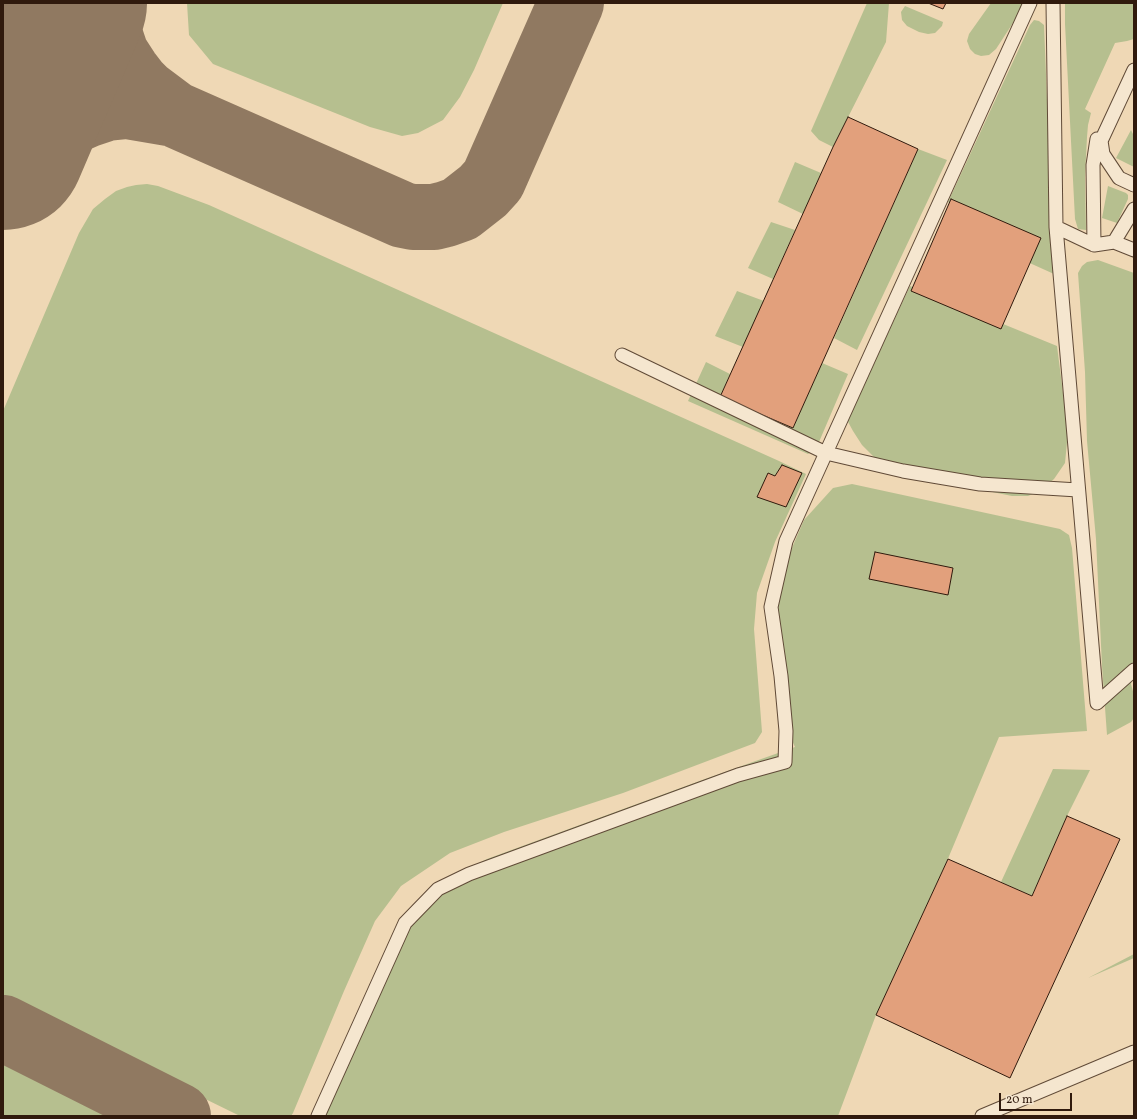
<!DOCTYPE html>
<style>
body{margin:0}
#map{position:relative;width:1137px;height:1119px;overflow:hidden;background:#efd8b5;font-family:Vollkorn,serif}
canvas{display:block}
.frame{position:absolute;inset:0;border:4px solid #301a0d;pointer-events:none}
.scale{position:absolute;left:999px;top:1093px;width:73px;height:18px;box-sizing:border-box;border:2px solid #301a0d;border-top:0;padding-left:5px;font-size:12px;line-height:14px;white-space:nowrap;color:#301a0d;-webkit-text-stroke:3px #f5e6cf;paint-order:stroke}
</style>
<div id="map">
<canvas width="1137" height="1119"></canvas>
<div class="frame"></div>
<div class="scale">20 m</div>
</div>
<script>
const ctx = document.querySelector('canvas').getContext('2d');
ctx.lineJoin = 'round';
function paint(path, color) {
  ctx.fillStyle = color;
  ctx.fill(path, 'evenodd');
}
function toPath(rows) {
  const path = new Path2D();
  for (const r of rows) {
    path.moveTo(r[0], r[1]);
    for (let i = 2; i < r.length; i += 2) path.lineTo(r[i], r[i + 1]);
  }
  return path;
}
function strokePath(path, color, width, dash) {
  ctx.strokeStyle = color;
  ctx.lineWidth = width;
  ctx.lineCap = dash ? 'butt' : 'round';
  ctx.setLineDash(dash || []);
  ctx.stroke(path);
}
paint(toPath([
 [187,3,503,3,474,70,460,97,443,120,418,133,402,136,370,127,213,64,189,35],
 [867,3,889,3,886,42,833,147,819,140,811,131],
 [991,3,1026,3,996,49,989,55,981,56,975,54,970,49,967,41,969,34],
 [1065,3,1134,3,1134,39,1127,41,1115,43,1085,109,1091,113,1088,125,1087,137,1085,177,1086,230,1078,229,1075,219,1065,24],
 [905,6,943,22,942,26,935,33,928,34,919,32,907,26,902,20,901,12],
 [1034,20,1039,21,1044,25,1054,274,1023,260,948,202,1030,25],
 [1131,130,1134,136,1134,167,1116,158],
 [918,149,947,160,857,350,834,338],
 [795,162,821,173,803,214,778,202],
 [147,184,158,186,209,205,779,461,806,474,775,542,757,593,754,629,762,732,755,743,623,793,504,832,450,853,401,886,375,921,344,991,293,1113,291,1116,240,1116,3,1000,3,411,79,233,93,209,105,199,116,191,127,187,136,185],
 [1108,186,1126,193,1128,195,1128,199,1117,223,1102,218],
 [771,222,795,230,773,279,748,268],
 [1098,260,1134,273,1134,669,1131,684,1134,695,1134,718,1131,722,1107,735,1102,666,1096,539,1087,441,1085,372,1078,273,1082,266,1087,262],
 [910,286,1057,346,1068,432,1065,463,1054,479,1040,491,1028,496,1012,496,908,475,875,458,862,445,853,431,847,420],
 [737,291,764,301,743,347,715,336],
 [706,362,730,374,720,397,793,428,822,363,848,374,816,449,808,454,688,401],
 [852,484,1060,529,1069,535,1072,548,1087,731,999,737,947,861,876,1015,838,1116,313,1116,390,949,459,873,487,859,705,779,795,747,783,721,776,615,782,571,804,520,833,488],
 [1053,769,1090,770,1067,816,1032,896,1001,882],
 [1134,954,1134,958,1088,978],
 [3,1045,76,1081,124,1116,3,1116]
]), '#b6bf8f');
strokePath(toPath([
 [99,3,116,54,127,71,137,84,146,93,174,114,403,215,413,217,434,217,446,214,460,209,483,191,493,180,571,3],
 [48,39,64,14,75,3],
 [3,162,30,144,61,126,86,115,107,108,127,106,174,114],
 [3,1028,178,1116]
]), '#907961', 66);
strokePath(toPath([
 [3,148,65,3]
]), '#907961', 164);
const building = toPath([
 [928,3,946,3,943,9,928,3],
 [848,117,918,149,793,428,720,397,833,147,848,117],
 [951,199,1041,238,1001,329,911,291,951,199],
 [782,465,802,473,786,507,757,497,768,473,775,476,782,465],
 [875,552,953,568,948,595,869,579,875,552],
 [1067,816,1120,839,1010,1078,876,1015,948,859,1032,896,1067,816]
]);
paint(building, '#e2a07c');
strokePath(building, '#301a0d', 1);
const lane = toPath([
 [1053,3,1056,227,1097,703],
 [1134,70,1101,141,1103,154,1119,178,1134,185],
 [1056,227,1094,245,1114,242,1134,250],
 [1114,242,1134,209],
 [1094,245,1093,165,1097,139],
 [622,355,826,453,903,471,980,484,1078,490],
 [1097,703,1134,670],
 [318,1116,405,923,438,889,469,874,738,775,785,762,786,731,781,676,771,607,786,541,1030,3],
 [982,1116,1134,1052]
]);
strokePath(lane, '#604a37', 15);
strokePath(lane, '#f5e6cf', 13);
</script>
